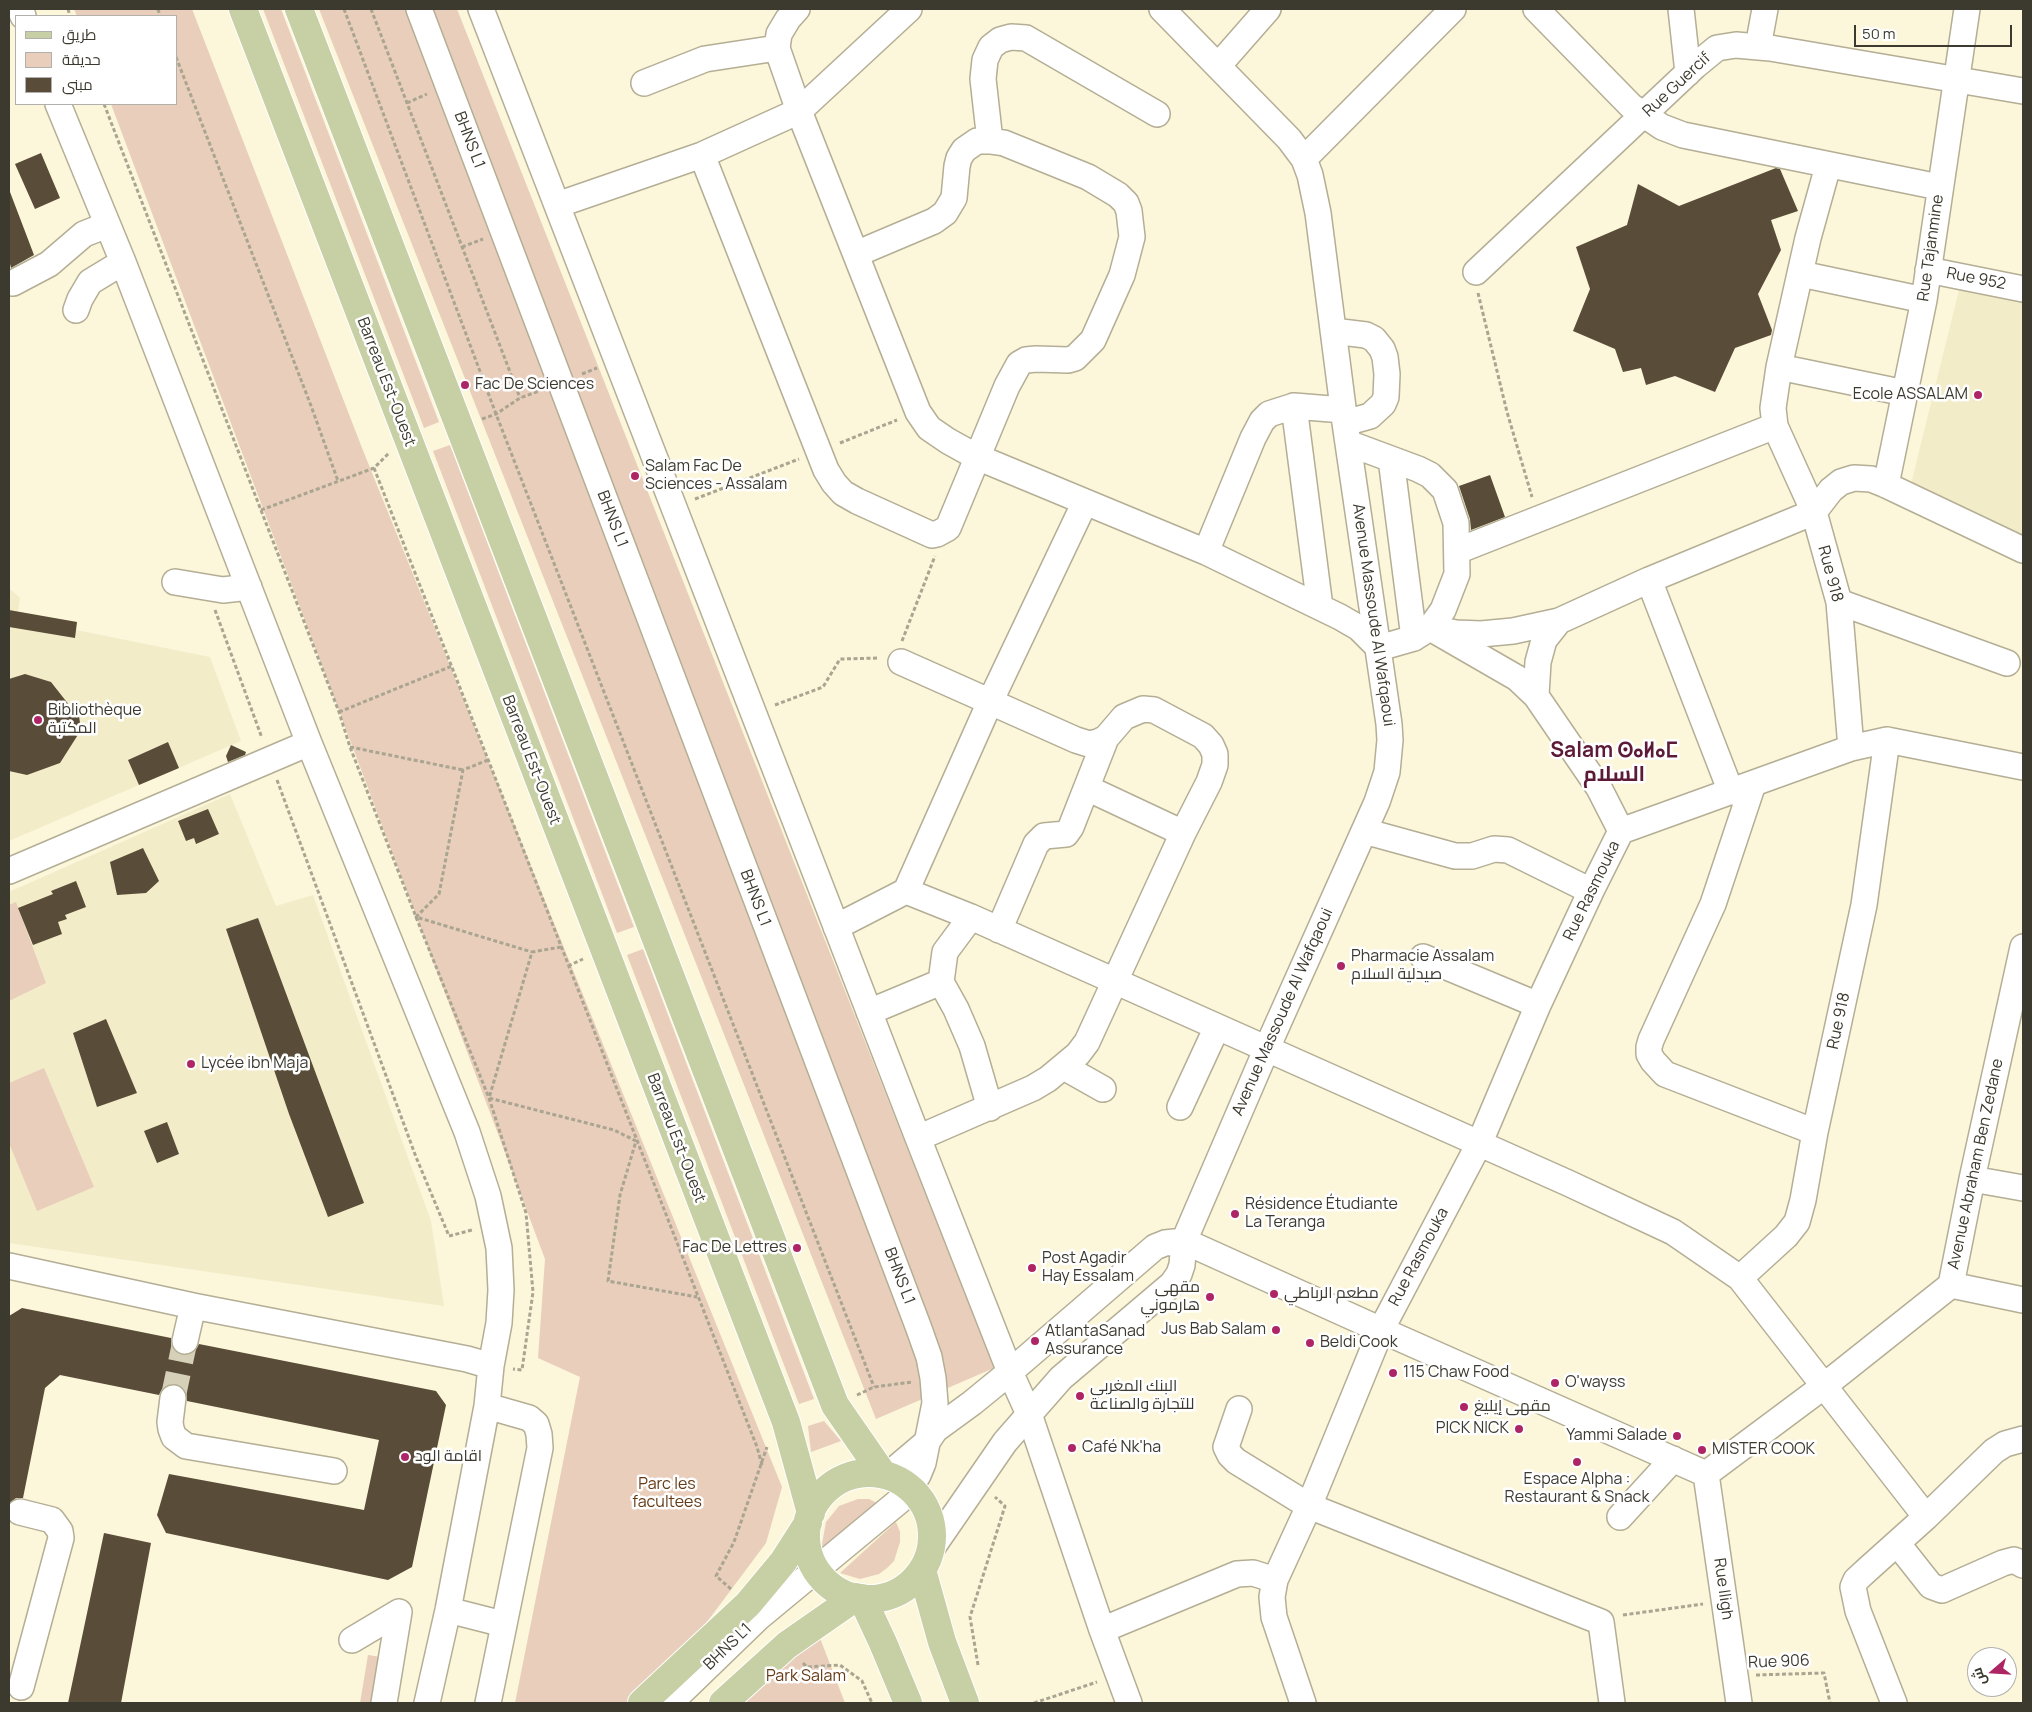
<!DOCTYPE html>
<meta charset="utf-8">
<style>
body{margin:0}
#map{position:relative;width:2032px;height:1712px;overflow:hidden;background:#fcf6db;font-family:Manrope,Cairo,sans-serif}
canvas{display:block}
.frame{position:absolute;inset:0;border:10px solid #3c3a2f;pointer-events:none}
.legend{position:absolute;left:15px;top:15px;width:162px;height:90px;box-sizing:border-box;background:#fff;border:1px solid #b1b0ac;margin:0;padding:6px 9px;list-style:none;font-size:15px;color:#3c3a2f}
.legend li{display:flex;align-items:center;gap:10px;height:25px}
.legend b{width:25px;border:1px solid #b1b0ac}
.north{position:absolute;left:1967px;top:1647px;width:50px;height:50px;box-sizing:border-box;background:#fff;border:1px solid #b1b0ac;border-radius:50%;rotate:251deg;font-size:14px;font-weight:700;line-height:20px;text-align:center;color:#3c3a2f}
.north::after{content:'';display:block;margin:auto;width:18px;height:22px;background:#ae2566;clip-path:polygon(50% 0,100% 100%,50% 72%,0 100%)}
.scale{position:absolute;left:1854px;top:25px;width:158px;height:22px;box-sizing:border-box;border:2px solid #3c3a2f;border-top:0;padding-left:6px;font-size:15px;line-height:18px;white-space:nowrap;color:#3c3a2f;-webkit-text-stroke:4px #fff;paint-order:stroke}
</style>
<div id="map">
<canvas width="2032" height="1712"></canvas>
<div class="frame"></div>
<ul class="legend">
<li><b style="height:6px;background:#c7cfa5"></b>طريق</li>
<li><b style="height:14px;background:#e9cebb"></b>حديقة</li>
<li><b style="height:14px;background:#594c38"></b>مبنى</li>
</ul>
<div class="north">ش</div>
<div class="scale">50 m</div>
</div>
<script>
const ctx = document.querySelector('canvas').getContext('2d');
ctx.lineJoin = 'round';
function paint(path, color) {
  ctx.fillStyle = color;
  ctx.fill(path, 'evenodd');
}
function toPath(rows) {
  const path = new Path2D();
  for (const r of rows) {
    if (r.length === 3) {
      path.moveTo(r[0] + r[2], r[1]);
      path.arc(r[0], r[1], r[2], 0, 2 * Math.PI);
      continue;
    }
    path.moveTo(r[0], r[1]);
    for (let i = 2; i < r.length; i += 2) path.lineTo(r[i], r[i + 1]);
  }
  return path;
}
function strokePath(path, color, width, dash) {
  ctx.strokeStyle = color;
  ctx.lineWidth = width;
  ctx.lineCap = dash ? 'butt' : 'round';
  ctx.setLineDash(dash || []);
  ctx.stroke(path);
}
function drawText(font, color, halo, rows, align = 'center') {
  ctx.font = font + ' Manrope,Cairo,"Noto Sans Tifinagh",sans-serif';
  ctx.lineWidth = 5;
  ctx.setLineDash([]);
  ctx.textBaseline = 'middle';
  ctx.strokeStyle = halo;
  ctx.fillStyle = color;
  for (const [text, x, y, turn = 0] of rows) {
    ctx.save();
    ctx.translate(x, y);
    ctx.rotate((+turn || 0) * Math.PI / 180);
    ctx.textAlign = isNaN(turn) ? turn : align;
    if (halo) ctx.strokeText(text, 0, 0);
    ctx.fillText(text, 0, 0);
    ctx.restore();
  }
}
paint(toPath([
 [1959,290,2023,302,2023,538,1910,488],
 [9,588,20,598,18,612,77,622,76,630,210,657,241,741,9,841],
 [230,794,276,906,313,895,431,1221,444,1306,9,1243,9,892]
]), '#f3ecc9');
paint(toPath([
 [74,9,192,9,364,453,782,1487,766,1543,674,1666,633,1703,515,1703,580,1377,538,1358,545,1259,111,104,176,104,176,16,77,16],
 [263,9,281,9,439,422,424,428],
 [319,9,457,9,994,1368,876,1419],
 [450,445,634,927,617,933,433,451],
 [16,902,46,983,9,1001,9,905],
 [643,949,814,1399,799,1404,627,955],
 [44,1068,94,1187,37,1211,9,1143,9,1083],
 [824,1421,841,1441,811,1452,808,1426],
 [858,1499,869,1499,879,1504,825,1555,822,1544,826,1522,839,1506],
 [896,1522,900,1532,900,1542,894,1561,887,1568,879,1574,860,1579,840,1573],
 [818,1633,845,1703,740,1703],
 [368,1655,381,1657,373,1703,360,1703]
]), '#e9cebb');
paint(toPath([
 [41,153,60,198,35,209,15,164],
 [1776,168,1780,169,1798,211,1771,220,1781,250,1758,294,1772,330,1771,335,1735,348,1715,392,1675,376,1646,385,1641,368,1623,372,1615,349,1573,331,1590,289,1576,247,1627,225,1638,184,1679,206],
 [9,192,10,192,34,255,11,268,9,260],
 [1490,475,1505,517,1471,530,1470,519,1459,486],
 [9,610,77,622,75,638,9,627],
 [25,674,51,682,73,710,78,709,81,730,60,763,27,775,9,771,9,679],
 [168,742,179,768,139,785,128,760],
 [231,745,246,752,245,755,228,762,226,756],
 [208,809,219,834,196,844,194,838,186,841,178,821],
 [143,848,159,881,146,893,117,895,110,862],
 [76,881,86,907,65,915,67,919,58,922,62,934,33,945,18,908,53,894,51,891],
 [258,918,364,1203,328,1217,289,1114,226,929],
 [106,1019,137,1093,97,1107,73,1033],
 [167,1122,179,1154,157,1163,144,1131],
 [22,1308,171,1338,171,1345,175,1351,182,1355,189,1355,195,1351,199,1344,436,1391,446,1405,412,1567,388,1580,166,1533,157,1515,169,1474,364,1510,379,1440,187,1401,186,1392,181,1386,175,1384,167,1385,162,1389,159,1395,60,1375,45,1388,23,1498,16,1498,9,1504,9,1316],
 [104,1533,151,1543,121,1703,68,1703]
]), '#594c38');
strokePath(toPath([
 [173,1398,185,1341]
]), '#d6d0b9', 25, [25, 12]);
const minor = toPath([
 [20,9,23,16],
 [419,9,918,1326,929,1357,933,1378,935,1403,923,1463,918,1475,904,1497,759,1617,670,1703],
 [481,9,918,1138,1010,1372,1029,1414,1102,1630,1129,1703],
 [797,9,788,19,779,34,777,48,799,111,918,412,929,428,948,441,977,457,1206,552,1340,617,1359,628,1379,648,1414,638,1430,628,1443,610,1457,574,1456,523,1445,490,1430,475,1418,469,1348,443],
 [1536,9,1631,106,1662,127,1683,135,1939,187],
 [1681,9,1688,73],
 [1758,47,1765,9],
 [1218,66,1268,9],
 [644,83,705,59,777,48],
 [58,104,123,262,309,743,467,1132,488,1196,499,1248,501,1290,499,1323,491,1366,487,1406,448,1610,427,1703],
 [990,141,983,79,985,60,991,47,1000,40,1011,37,1026,38,1157,114],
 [702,155,826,470,834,483,843,493,857,501,932,535,937,534,948,528,1007,386,1019,364,1026,360,1036,359,1068,360,1075,358,1093,340,1122,275,1132,237,1129,211,1126,203,1118,195,1088,177,1004,143,990,141,977,141,964,150,959,158,957,166,954,198,945,213,934,221,856,254],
 [1304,159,1453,9],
 [1828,166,1808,238,1779,367,1773,408,1775,426,1814,512,1839,602,1851,748],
 [557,205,702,155,799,111,909,9],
 [1928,270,2023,289],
 [1476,272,1695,66,1717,48,1736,45,1770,48,2023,91],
 [1801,274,1924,300],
 [13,283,49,264,84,234,107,225],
 [76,310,80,299,90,282,123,262],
 [1333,331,1366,335,1374,339,1382,349,1385,357,1387,374,1386,397,1383,404,1370,416,1345,423],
 [1779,367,1905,393],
 [1294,406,1320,607],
 [1391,459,1414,638],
 [1886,485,1924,300,1967,9],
 [1457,551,1775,426],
 [1206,552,1253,438,1262,421,1269,414,1294,406,1343,410],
 [1649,580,1731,792],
 [175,582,223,590,249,587],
 [1839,602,2007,663],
 [1559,621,1544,640,1538,662,1536,696,1599,788,1621,831],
 [1430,628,1456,633,1481,634,1513,631,1559,621,1649,580,1814,512,1831,490,1841,482,1854,478,1871,479,1886,485,2023,550],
 [1439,633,1517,678,1536,696],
 [901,662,1076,740,1089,744,1098,742,1106,738,1124,717,1143,709,1154,710,1203,736,1211,745,1215,754,1215,765,1209,782,1183,833,1087,1042,1078,1054,1048,1079,1033,1088,918,1138],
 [1753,784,1713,904,1651,1040,1649,1047,1649,1054,1653,1061,1665,1074,1815,1132],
 [1087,788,1183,833],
 [1364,831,1455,856,1472,856,1494,849,1508,850,1591,891],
 [9,871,309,743],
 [906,891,971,917,1568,1183,1673,1232,1740,1278,1926,1517,1868,1569,1856,1580,1853,1587,1858,1611,1894,1703],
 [971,917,945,952,941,982,956,1009,972,1046,990,1108],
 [836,927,906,891,990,702,1085,502],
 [999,930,1036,844,1044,836,1066,834,1071,827,1106,738],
 [1423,957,1538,1005],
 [869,1012,941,982],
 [1064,1067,1103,1089],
 [1180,1107,1217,1027],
 [1972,1179,2023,1188],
 [9,1266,193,1306,467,1359,491,1366],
 [1740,1278,1786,1236,1797,1222,1803,1200,1815,1132,1864,905,1887,740],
 [1951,1285,2023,1300],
 [185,1341,193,1306],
 [173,1398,170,1422,171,1429,174,1437,186,1446,334,1471],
 [487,1406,529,1418,536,1424,539,1434,540,1448,488,1703],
 [1239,1409,1226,1447,1230,1455,1236,1461,1309,1506,1601,1622,1612,1703],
 [1706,1474,1824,1386,1951,1285,1972,1179,2023,947],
 [1706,1474,1739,1703],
 [888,1475,927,1442,935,1430,972,1403,1010,1372,1155,1247,1165,1243,1184,1241,1381,1330,1706,1474],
 [20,1512,52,1520,60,1531,61,1538,21,1687],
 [1620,1517,1673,1459],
 [1926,1517,1994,1451,2005,1444,2023,1439],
 [1897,1543,1931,1586,1942,1590,2003,1563,2014,1560,2023,1565],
 [932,1548,1005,1442,1061,1378,1172,1284,1179,1274,1182,1265,1184,1241,1267,1048,1377,802,1387,772,1390,740,1389,724,1345,423,1318,213,1310,175,1304,159,1289,139,1162,9],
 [448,1610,503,1624],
 [1102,1630,1237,1574,1253,1573,1275,1580],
 [352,1640,399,1612],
 [384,1703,399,1612],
 [1303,1703,1274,1617,1272,1597,1275,1580,1309,1506,1381,1330,1480,1142,1538,1005,1591,891,1621,831,1851,748,1887,740,2023,767]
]);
const major = toPath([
 [243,9,786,1422,811,1513],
 [299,9,835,1405,882,1473],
 [869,1536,63],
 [922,1570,942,1642,965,1703],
 [862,1598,883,1643,908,1703],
 [642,1703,748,1604,783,1562,808,1523],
 [723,1703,787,1645,856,1597]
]);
strokePath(minor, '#b4ae95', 28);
strokePath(major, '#fff', 30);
strokePath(toPath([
 [68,9,70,16],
 [158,9,160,16],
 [344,9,496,414,874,1387],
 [371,9,520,398],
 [176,57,310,403,338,481],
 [407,103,427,94],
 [104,104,339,712,350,747,416,917,489,1098,526,1213,533,1292,522,1370,513,1369],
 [462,247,483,239],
 [1478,293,1507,412,1532,497],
 [582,374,597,368],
 [482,419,496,414,520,398,539,391],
 [840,443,897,420],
 [374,468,757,1447,762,1465],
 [695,499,799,459],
 [261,510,374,468,389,453],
 [215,610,262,738],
 [902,641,935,556],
 [775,705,823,687,840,659,879,658],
 [339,712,452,666],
 [350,747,463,770],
 [488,760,463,770,439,894,416,917,532,952],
 [277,780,416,1157,449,1236,472,1230],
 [561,947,532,952,489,1098,614,1130,636,1141,620,1195,608,1281,697,1297],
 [568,966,583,959],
 [857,1395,874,1387,912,1382],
 [731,1589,716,1576,734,1542,767,1447],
 [1623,1615,1703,1604],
 [803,1663,807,1667,840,1665,862,1681,872,1703],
 [978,1665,970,1617,1005,1506,995,1497],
 [1756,1675,1824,1673,1830,1703],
 [1034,1703,1097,1682]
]), '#a9a591', 3, [4, 2.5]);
strokePath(minor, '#fff', 25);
strokePath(major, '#c7cfa5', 28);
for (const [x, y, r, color] of [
 [465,385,5,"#ae2566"],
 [1978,395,5,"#ae2566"],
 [635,476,5,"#ae2566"],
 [38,720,5,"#ae2566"],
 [1341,966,5,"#ae2566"],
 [191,1064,5,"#ae2566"],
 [1235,1214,5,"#ae2566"],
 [797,1248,5,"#ae2566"],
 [1032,1268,5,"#ae2566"],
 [1274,1294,5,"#ae2566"],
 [1210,1297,5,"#ae2566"],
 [1276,1330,5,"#ae2566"],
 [1035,1341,5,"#ae2566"],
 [1310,1343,5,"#ae2566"],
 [1393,1373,5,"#ae2566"],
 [1555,1383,5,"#ae2566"],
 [1080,1396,5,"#ae2566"],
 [1464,1407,5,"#ae2566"],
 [1519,1429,5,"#ae2566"],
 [1677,1436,5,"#ae2566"],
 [1072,1448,5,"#ae2566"],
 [1702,1450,5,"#ae2566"],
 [405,1457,5,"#ae2566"],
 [1577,1462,5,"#ae2566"]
]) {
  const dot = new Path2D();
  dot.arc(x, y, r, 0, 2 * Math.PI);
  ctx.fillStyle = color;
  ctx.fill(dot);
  strokePath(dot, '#fff', 2);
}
drawText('16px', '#3c3a2f', '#fff', [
 ["Rue Guercif",1677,85,-43],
 ["BHNS L1",469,140,69],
 ["Rue Tajanmine",1931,248,-82],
 ["Rue 952",1976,279,11],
 ["Barreau Est-Ouest",386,382,69],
 ["BHNS L1",612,519,69],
 ["Rue 918",1830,574,75],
 ["Avenue Massoude Al Wafqaoui",1373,615,82],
 ["Barreau Est-Ouest",531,760,69],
 ["Rue Rasmouka",1592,891,-64],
 ["BHNS L1",755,898,69],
 ["Avenue Massoude Al Wafqaoui",1283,1012,-66],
 ["Rue 918",1839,1021,-78],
 ["Barreau Est-Ouest",676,1138,69],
 ["Avenue Abraham Ben Zedane",1976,1164,-78],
 ["Rue Rasmouka",1419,1257,-62],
 ["BHNS L1",899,1276,69],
 ["Rue Iligh",1723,1589,82],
 ["BHNS L1",728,1647,-44],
 ["Rue 906",1779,1662,-2]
]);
drawText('16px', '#3c3a2f', '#fff', [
 ["Fac De Sciences",475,385],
 ["Ecole ASSALAM",1968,395,"right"],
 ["Salam Fac De",645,467],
 ["Sciences - Assalam",645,485],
 ["Bibliothèque",48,711],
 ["المكتبة",48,729],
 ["Pharmacie Assalam",1351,957],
 ["صيدلية السلام",1351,975],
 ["Lycée ibn Maja",201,1064],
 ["Résidence Étudiante",1245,1205],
 ["La Teranga",1245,1223],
 ["Fac De Lettres",787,1248,"right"],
 ["Post Agadir",1042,1259],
 ["Hay Essalam",1042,1277],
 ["مقهى",1200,1288,"right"],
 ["هارموني",1200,1306,"right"],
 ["مطعم الرباطي",1284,1294],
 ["Jus Bab Salam",1266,1330,"right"],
 ["AtlantaSanad",1045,1332],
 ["Assurance",1045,1350],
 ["Beldi Cook",1320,1343],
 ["115 Chaw Food",1403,1373],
 ["O'wayss",1565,1383],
 ["البنك المغربي",1090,1387],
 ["للتجارة والصناعة",1090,1405],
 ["مقهى إيليغ",1474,1407],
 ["PICK NICK",1509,1429,"right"],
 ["Yammi Salade",1667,1436,"right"],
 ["Café Nk'ha",1082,1448],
 ["MISTER COOK",1712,1450],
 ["اقامة الود",415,1457],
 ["Espace Alpha :",1577,1480,"center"],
 ["Restaurant & Snack",1577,1498,"center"]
], 'left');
drawText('16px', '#653a15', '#fff', [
 ["Parc les",667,1485],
 ["facultees",667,1503],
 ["Park Salam",806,1677]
]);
drawText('bold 21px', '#5c1a37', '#fff', [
 ["Salam ⵙⴰⵍⴰⵎ",1614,751],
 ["السلام",1614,775]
]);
</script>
